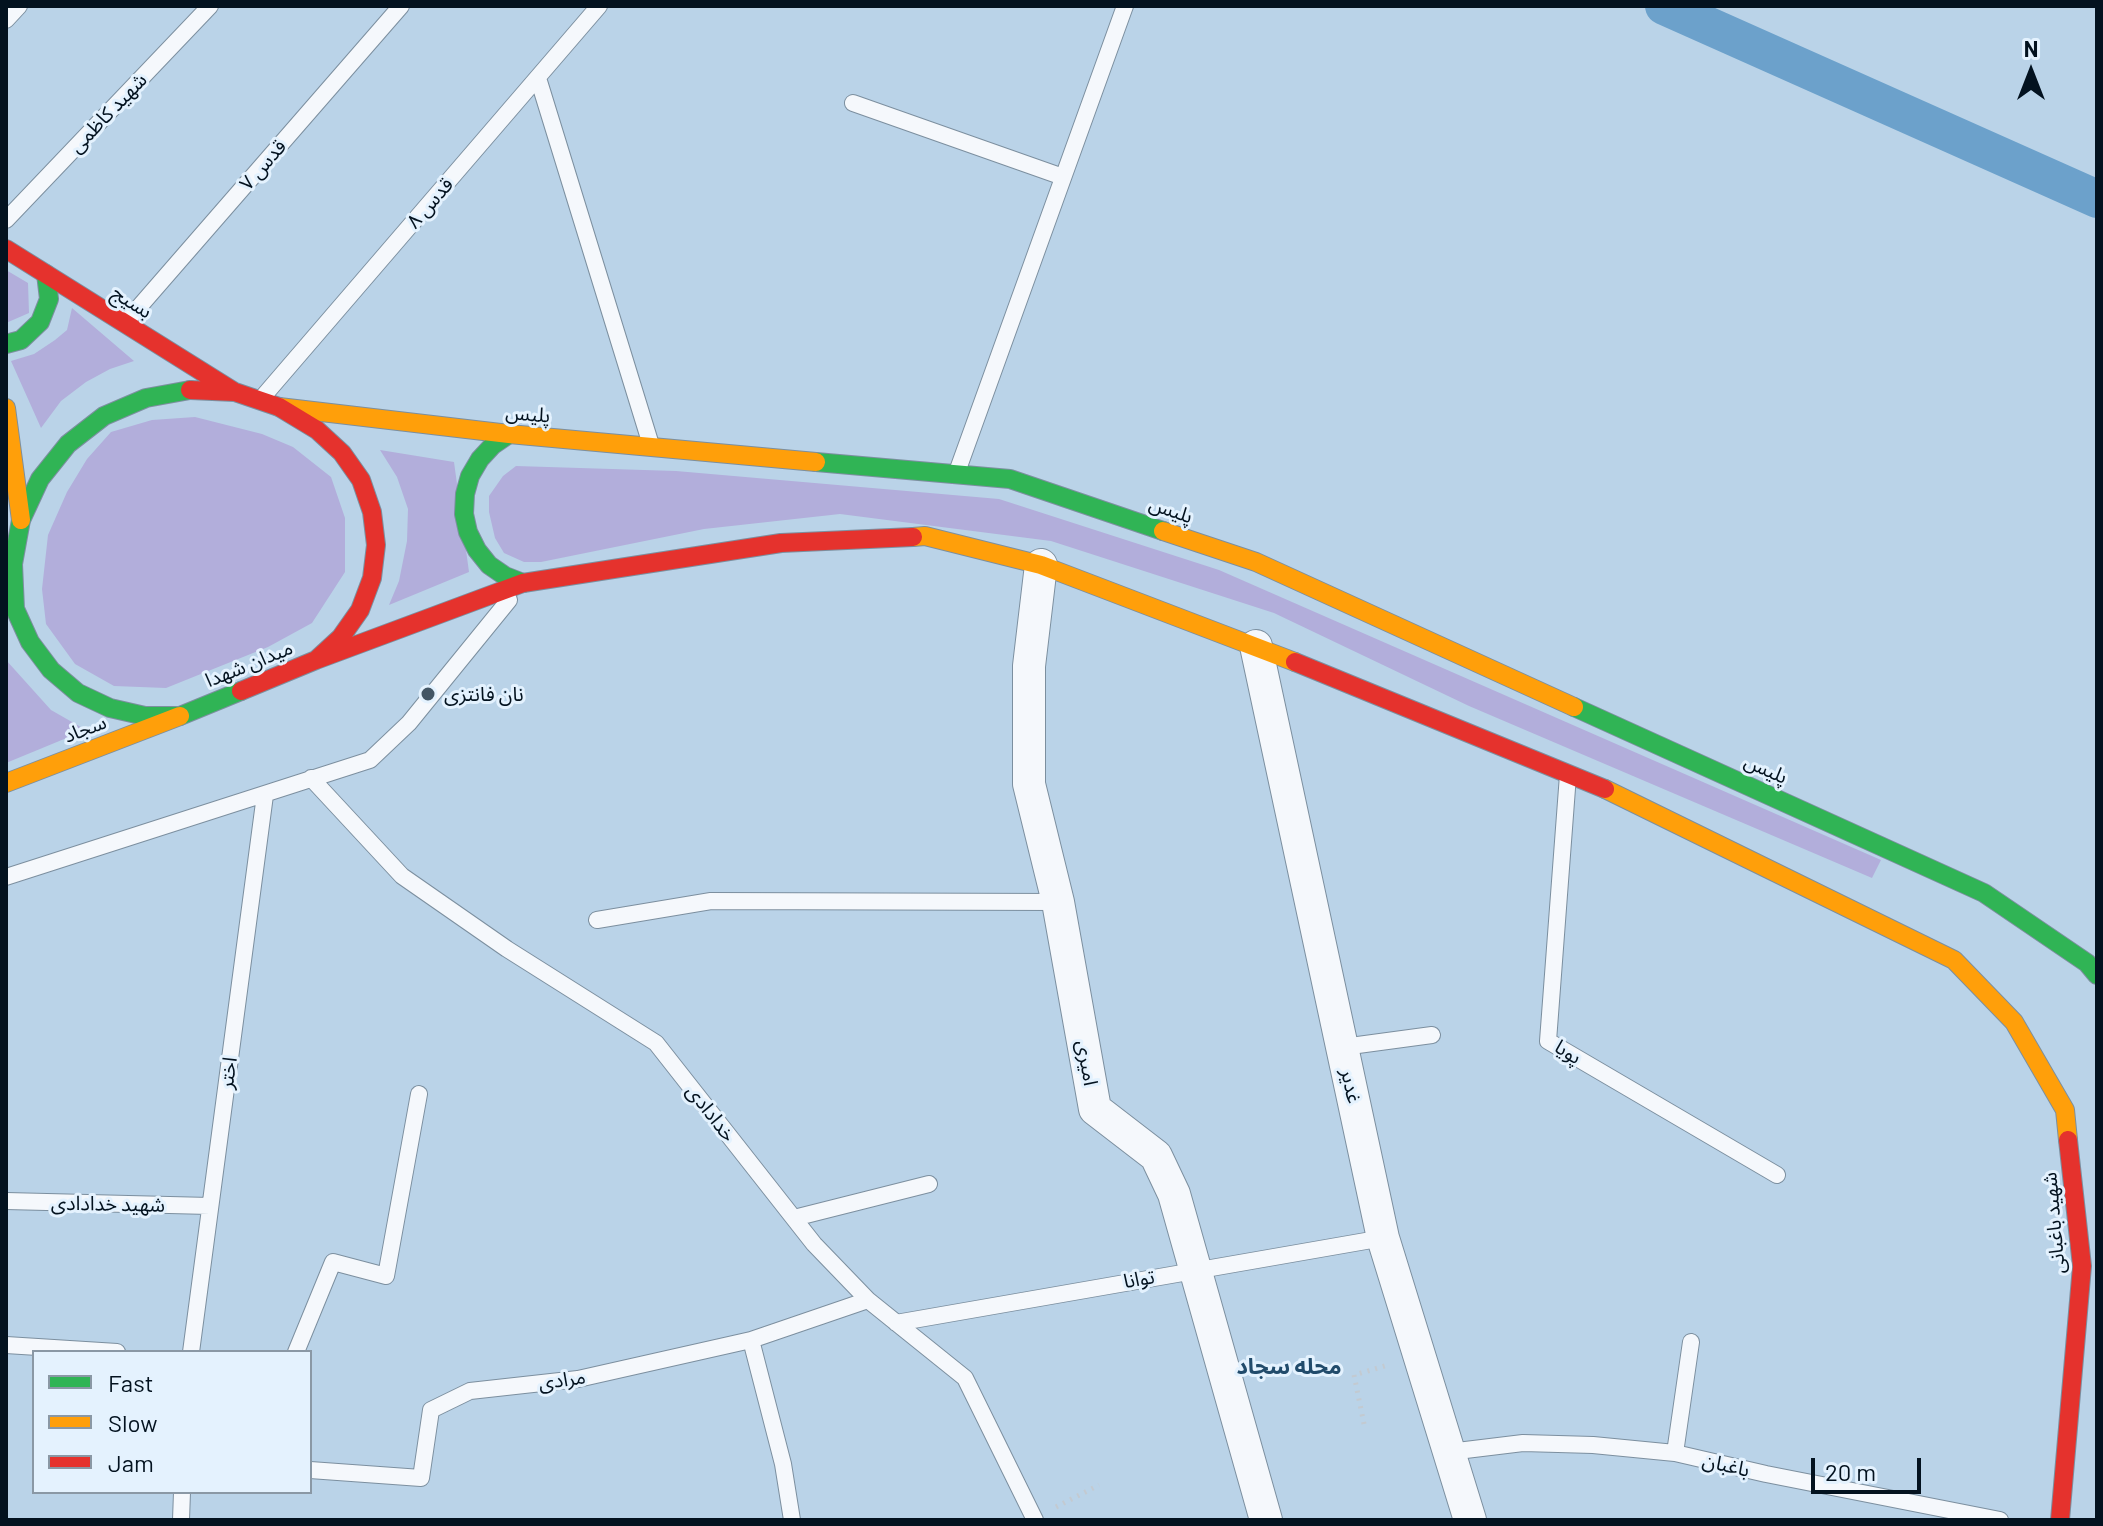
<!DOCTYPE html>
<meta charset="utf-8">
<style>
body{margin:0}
#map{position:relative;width:2103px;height:1526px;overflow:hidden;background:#bad3e8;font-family:Barlow,sans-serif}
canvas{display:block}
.frame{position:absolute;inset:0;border:8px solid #03121f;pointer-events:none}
.legend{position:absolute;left:32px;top:1350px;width:280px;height:144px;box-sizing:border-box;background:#e4f2fe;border:2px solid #8a98a5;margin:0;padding:10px 14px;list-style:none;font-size:24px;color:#03121f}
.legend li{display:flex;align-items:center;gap:16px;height:40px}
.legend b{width:40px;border:2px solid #8a98a5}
.north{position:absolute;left:1991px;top:32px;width:80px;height:80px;-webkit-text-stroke:6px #e4f2fe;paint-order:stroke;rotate:0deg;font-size:22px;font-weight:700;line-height:32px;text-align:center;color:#03121f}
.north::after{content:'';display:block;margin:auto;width:28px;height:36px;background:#03121f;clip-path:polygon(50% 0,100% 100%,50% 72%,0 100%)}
.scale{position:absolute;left:1811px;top:1458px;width:110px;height:36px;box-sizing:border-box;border:4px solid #03121f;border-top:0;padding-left:10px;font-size:24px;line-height:28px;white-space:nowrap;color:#03121f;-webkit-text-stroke:6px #e4f2fe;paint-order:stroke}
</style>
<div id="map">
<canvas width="2103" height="1526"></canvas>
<div class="frame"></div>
<ul class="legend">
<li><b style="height:10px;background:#30b455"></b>Fast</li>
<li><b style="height:10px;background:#ff9f0a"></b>Slow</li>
<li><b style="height:10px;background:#e5322d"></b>Jam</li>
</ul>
<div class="north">N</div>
<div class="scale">20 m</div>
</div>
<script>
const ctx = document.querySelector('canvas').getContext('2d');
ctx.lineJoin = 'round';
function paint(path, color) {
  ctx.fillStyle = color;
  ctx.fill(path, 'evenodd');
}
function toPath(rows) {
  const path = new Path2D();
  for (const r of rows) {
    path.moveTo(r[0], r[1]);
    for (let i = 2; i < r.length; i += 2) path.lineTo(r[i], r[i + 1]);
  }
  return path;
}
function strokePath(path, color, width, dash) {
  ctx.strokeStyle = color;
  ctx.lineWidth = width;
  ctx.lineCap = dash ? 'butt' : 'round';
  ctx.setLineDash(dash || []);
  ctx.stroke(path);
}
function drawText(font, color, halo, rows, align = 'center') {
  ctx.font = font + ' Barlow,"Noto Sans Arabic",sans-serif';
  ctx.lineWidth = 6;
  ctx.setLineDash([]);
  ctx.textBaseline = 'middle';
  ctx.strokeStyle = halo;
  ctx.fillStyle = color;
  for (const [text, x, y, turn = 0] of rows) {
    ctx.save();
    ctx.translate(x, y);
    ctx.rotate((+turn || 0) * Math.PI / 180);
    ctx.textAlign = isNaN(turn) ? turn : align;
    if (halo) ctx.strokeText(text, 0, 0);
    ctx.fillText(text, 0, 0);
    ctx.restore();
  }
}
paint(toPath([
 [6,270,28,283,29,313,6,323],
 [72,308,134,361,110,369,86,382,61,401,41,428,11,361,34,354,55,340,67,330],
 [195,417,262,434,293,447,331,477,345,518,345,572,312,623,268,647,166,688,114,686,75,664,46,624,42,589,48,535,67,492,87,459,111,432,152,420],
 [380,450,454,462,469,572,389,605,399,581,407,541,408,509,397,477],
 [516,466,676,471,999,499,1219,570,1881,860,1872,878,1469,706,1274,613,1051,541,840,514,704,529,541,562,524,562,504,553,495,538,489,512,489,496,503,476],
 [6,660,51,710,86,730,6,763]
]), '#b2aedb');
strokePath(toPath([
 [1664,6,2097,199]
]), '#6ca1cb', 38);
const lane = toPath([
 [6,20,19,6],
 [538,78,651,445],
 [853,103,1063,177],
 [6,220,210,6],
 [126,322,401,6],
 [261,399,599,6],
 [957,472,1125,6],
 [1568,775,1548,1041,1777,1175],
 [311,778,402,876,507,949,656,1043,814,1244,868,1300,965,1378,1035,1520],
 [6,877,370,760,409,723,509,600],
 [597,920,711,901,1058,902],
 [1343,1047,1432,1035],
 [6,1201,210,1206],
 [794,1218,929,1184],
 [896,1323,1383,1238],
 [751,1340,783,1464,792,1520],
 [6,1345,117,1352],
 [191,1352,265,795],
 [296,1352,333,1262,386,1276,419,1094],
 [1449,1452,1523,1443,1593,1445,1675,1453,1766,1474,2000,1520],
 [1675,1453,1691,1342],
 [310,1470,421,1478,431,1410,470,1391,578,1379,751,1340,868,1300],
 [181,1520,182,1492]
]);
const street = toPath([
 [1041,565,1029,666,1029,784,1058,902,1095,1109,1156,1156,1174,1194,1266,1520],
 [1256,646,1383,1238,1470,1520]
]);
const fast = toPath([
 [6,344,21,340,40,322,49,299,46,274],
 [190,390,146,398,104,416,68,444,40,479,21,520,13,564,15,609,30,642,51,670,78,693,110,708,145,716,180,716,241,691],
 [509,434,493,445,480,459,470,476,465,494,464,514,468,532,477,550,489,565,505,576,523,583],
 [816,462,1010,479,1163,531],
 [1574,707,1984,893,2087,963,2097,975]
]);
const slow = toPath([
 [279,407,509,434,816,462],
 [6,408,21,520],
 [1163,531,1256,562,1574,707],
 [913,537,925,536,1041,565,1295,662],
 [6,783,180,716],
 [1605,789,1954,960,2014,1022,2065,1110,2068,1140]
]);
const jam = toPath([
 [6,249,233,391],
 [190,390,235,392,279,407,317,430,342,453,361,480,372,512,376,545,372,578,360,610,341,637,316,660,241,691],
 [316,660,523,583,781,543,913,537],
 [1295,662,1605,789],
 [2060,1520,2082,1266,2068,1140]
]);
strokePath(lane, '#7c8f9f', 18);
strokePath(street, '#7c8f9f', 34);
strokePath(fast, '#7c8f9f', 20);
strokePath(slow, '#7c8f9f', 20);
strokePath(jam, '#7c8f9f', 20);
strokePath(toPath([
 [1364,1424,1354,1375,1388,1365],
 [1056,1507,1099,1485]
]), '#c3cad1', 5, [2, 6]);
strokePath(lane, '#f5f8fc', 16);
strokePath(street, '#f5f8fc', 32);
strokePath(fast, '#30b455', 18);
strokePath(slow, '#ff9f0a', 18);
strokePath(jam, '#e5322d', 18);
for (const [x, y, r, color] of [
 [428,694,8,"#435665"]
]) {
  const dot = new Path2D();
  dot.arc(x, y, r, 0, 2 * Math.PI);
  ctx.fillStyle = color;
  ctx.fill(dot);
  strokePath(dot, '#e4f2fe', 3);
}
drawText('20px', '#03121f', '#e4f2fe', [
 ["شهید کاظمی",108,113,-46],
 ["قدس ۷",263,165,-49],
 ["قدس ۸",430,203,-49],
 ["بسیج",132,302,32],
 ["پلیس",528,414,5],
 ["پلیس",1171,510,19],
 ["میدان شهدا",249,664,-22],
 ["سجاد",85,729,-21],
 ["پلیس",1766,769,24],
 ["پویا",1568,1052,32],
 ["امیری",1087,1063,80],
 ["اختر",228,1073,-82],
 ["غدیر",1351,1086,78],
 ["خدادادی",711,1113,52],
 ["شهید خدادادی",108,1204,1],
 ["شهید باغبانی",2054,1223,-95],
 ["توانا",1139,1279,-10],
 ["مرادی",562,1380,-8],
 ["باغبان",1726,1465,13]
]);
drawText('20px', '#03121f', '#e4f2fe', [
 ["نان فانتزی",444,694]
], 'left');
drawText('bold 22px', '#214b6b', '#e4f2fe', [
 ["محله سجاد",1289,1367]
]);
</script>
